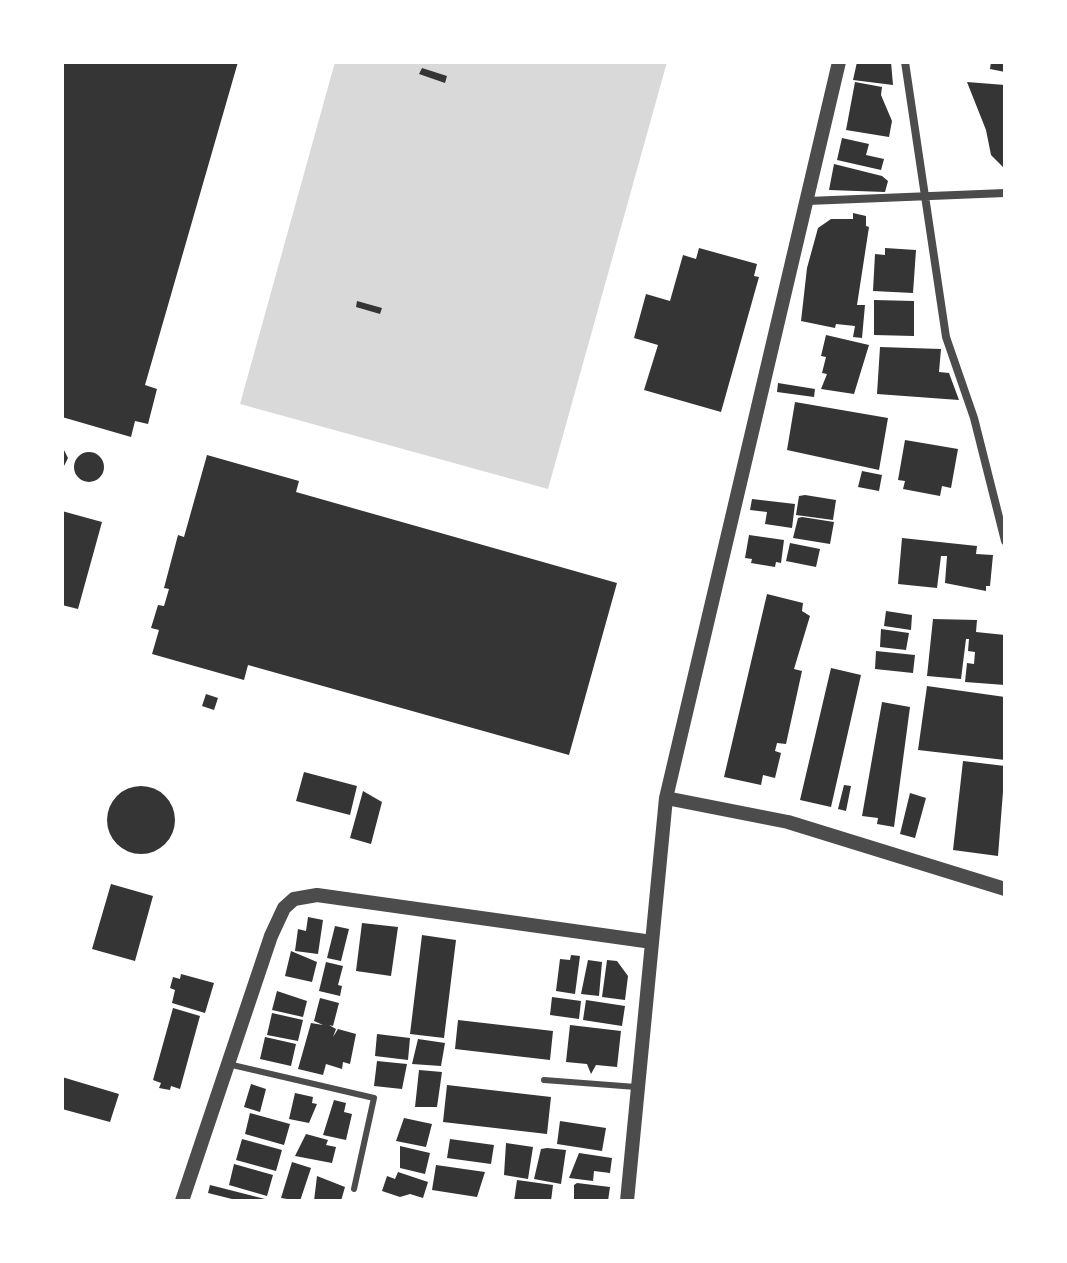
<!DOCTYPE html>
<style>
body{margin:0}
#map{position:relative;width:1067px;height:1263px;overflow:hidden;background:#fff;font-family:"Golos Text",sans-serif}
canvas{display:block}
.frame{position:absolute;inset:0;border:64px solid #fff;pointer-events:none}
</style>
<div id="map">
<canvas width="1067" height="1263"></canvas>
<div class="frame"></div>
</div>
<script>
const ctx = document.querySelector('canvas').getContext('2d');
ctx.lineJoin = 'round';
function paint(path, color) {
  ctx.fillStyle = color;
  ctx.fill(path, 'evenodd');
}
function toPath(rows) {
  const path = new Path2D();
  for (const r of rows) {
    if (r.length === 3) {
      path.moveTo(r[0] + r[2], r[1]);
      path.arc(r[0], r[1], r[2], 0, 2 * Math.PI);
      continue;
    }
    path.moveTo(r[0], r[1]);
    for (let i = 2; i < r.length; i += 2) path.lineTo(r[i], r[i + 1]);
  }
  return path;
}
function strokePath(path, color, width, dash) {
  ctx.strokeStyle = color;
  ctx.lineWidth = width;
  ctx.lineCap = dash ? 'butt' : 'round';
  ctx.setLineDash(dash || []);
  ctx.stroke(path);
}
paint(toPath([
 [335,62,667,62,548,489,240,404]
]), '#d9d9d9');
paint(toPath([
 [62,62,238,62,145,385,157,389,148,424,135,421,131,437,62,417],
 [857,62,891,62,893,85,853,80],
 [991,62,1005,62,1005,72,990,69],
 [422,68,447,76,445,83,419,74],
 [855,82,882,87,881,95,892,121,889,137,846,130],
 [967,82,1005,85,1005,169,991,155,986,130],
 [842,138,869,144,866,155,884,159,881,170,837,160],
 [834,164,882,176,888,181,885,192,829,190],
 [853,213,866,216,866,226,869,227,857,305,865,305,862,338,853,337,855,326,836,324,835,328,801,321,807,268,818,228,831,219,853,219],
 [699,248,757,264,754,276,759,277,721,412,644,390,658,345,634,338,646,294,670,301,683,255,696,259],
 [885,248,916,250,913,293,873,291,875,254,885,255],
 [874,300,914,301,914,336,874,335],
 [357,301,382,308,380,314,356,307],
 [826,335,869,345,854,394,821,389,827,374,822,373,826,357,821,356],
 [880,347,941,349,939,372,949,373,959,400,877,394],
 [778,383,815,389,814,397,777,392],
 [795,402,888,418,879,470,787,450],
 [905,440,958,449,951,488,942,486,940,496,903,489,905,481,898,480],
 [62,446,68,458,62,470],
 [89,467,15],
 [207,455,299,481,296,492,617,583,569,755,248,665,244,680,152,654,159,630,151,628,158,605,164,606,169,589,164,588,178,535,184,537],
 [862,471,882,475,879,491,858,487],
 [805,495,836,500,833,520,796,515,799,496],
 [752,499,795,504,792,528,765,524,767,512,750,510],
 [62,511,102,522,78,609,62,605],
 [802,517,834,522,830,544,793,538,798,518],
 [749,535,784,540,781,563,776,562,775,567,751,563,752,559,745,558],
 [902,538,977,546,976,554,993,555,990,586,986,586,986,591,945,583,947,556,941,556,937,588,898,584],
 [790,543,820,549,816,567,786,561],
 [767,594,803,603,802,611,810,616,794,669,802,671,786,744,777,743,775,751,781,753,775,778,763,775,761,785,724,777],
 [886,611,912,615,911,630,884,626],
 [933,619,977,620,976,632,1005,635,1005,685,965,682,967,663,974,664,975,652,968,651,969,639,966,639,961,679,927,676],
 [881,629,909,633,906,650,880,647],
 [876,651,915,655,913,673,875,669],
 [831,668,861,675,831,807,800,800],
 [927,686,1005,697,1005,760,918,750],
 [206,694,218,698,214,710,202,706],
 [882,702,910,707,894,827,877,824,878,818,862,816],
 [963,761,1005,766,998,856,953,850],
 [304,772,357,786,350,815,296,801],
 [844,785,851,786,846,811,838,809],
 [141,820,34],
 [363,791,382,802,371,844,350,838],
 [910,793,926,798,915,838,900,834],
 [111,884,153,896,135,961,92,949],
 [308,917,323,920,318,954,295,951,298,929,306,931],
 [362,923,398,927,391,976,356,971],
 [335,926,349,929,341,961,327,958],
 [422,935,456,940,444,1038,410,1034],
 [291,951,317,962,312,982,285,976],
 [571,955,580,956,575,994,556,991,560,959,570,960],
 [588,960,602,962,599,996,581,994],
 [607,960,617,961,628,976,625,1000,602,997],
 [326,962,343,966,338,985,342,986,340,996,319,991],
 [181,974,214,983,205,1013,172,1003,175,990,170,988,173,977,180,979],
 [277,991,307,1001,303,1017,272,1010],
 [552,997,581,1001,579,1019,550,1015],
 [320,998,339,1003,333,1026,329,1025,336,1029,333,1037,338,1029,356,1034,350,1064,343,1062,342,1069,326,1064,323,1075,298,1069,311,1023,323,1025,314,1021],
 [586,1000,625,1006,622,1026,583,1020],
 [173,1008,200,1016,180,1089,171,1086,170,1090,159,1088,161,1083,153,1080],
 [272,1013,303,1020,298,1041,267,1035],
 [458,1020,553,1031,550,1060,455,1049],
 [570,1025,621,1031,617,1067,596,1065,591,1074,587,1064,566,1062],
 [377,1034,410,1038,408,1060,375,1056],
 [265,1037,296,1044,291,1066,260,1059],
 [418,1039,445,1043,441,1066,412,1064],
 [377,1061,407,1064,402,1089,374,1086],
 [419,1070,442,1072,437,1107,415,1107],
 [62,1077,119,1094,110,1122,62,1109],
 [251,1084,266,1089,260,1112,244,1107],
 [447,1085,551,1097,547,1134,443,1122],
 [295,1093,313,1097,312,1103,317,1104,309,1123,289,1119],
 [334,1100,346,1103,344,1112,352,1114,346,1140,323,1135],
 [250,1113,290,1124,284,1145,245,1134],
 [404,1118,432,1124,426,1147,396,1141],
 [560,1121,606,1128,602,1151,557,1144],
 [306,1134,328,1140,326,1145,336,1147,332,1163,295,1156],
 [242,1139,282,1150,276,1171,236,1160],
 [450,1139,494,1145,491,1164,447,1158],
 [506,1143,533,1147,528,1179,504,1175],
 [400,1146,430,1153,425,1174,400,1168],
 [547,1148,566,1150,561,1184,534,1179,541,1149],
 [579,1153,612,1158,610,1173,594,1171,593,1181,569,1178],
 [292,1162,311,1168,300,1201,281,1198],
 [234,1164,273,1175,267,1196,229,1185],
 [436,1165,485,1172,477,1197,432,1190],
 [398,1172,428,1182,423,1198,410,1194,400,1197,382,1191,387,1176,395,1179],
 [317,1176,345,1187,341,1201,314,1201],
 [517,1180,553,1185,551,1201,514,1201],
 [577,1183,610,1187,608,1201,574,1201,574,1185],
 [210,1185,269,1200,269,1201,240,1201,208,1193]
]), '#353535');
strokePath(toPath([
 [228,1064,374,1098,354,1189],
 [544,1080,636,1087]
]), '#4c4c4c', 6);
strokePath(toPath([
 [905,62,946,337,974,418,1005,541],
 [808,201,1005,193]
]), '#4c4c4c', 8);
strokePath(toPath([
 [666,798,788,822,1005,889],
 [182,1201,271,936,284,908,294,899,317,895,652,942],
 [627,1201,666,798,839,62]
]), '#4c4c4c', 14);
</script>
